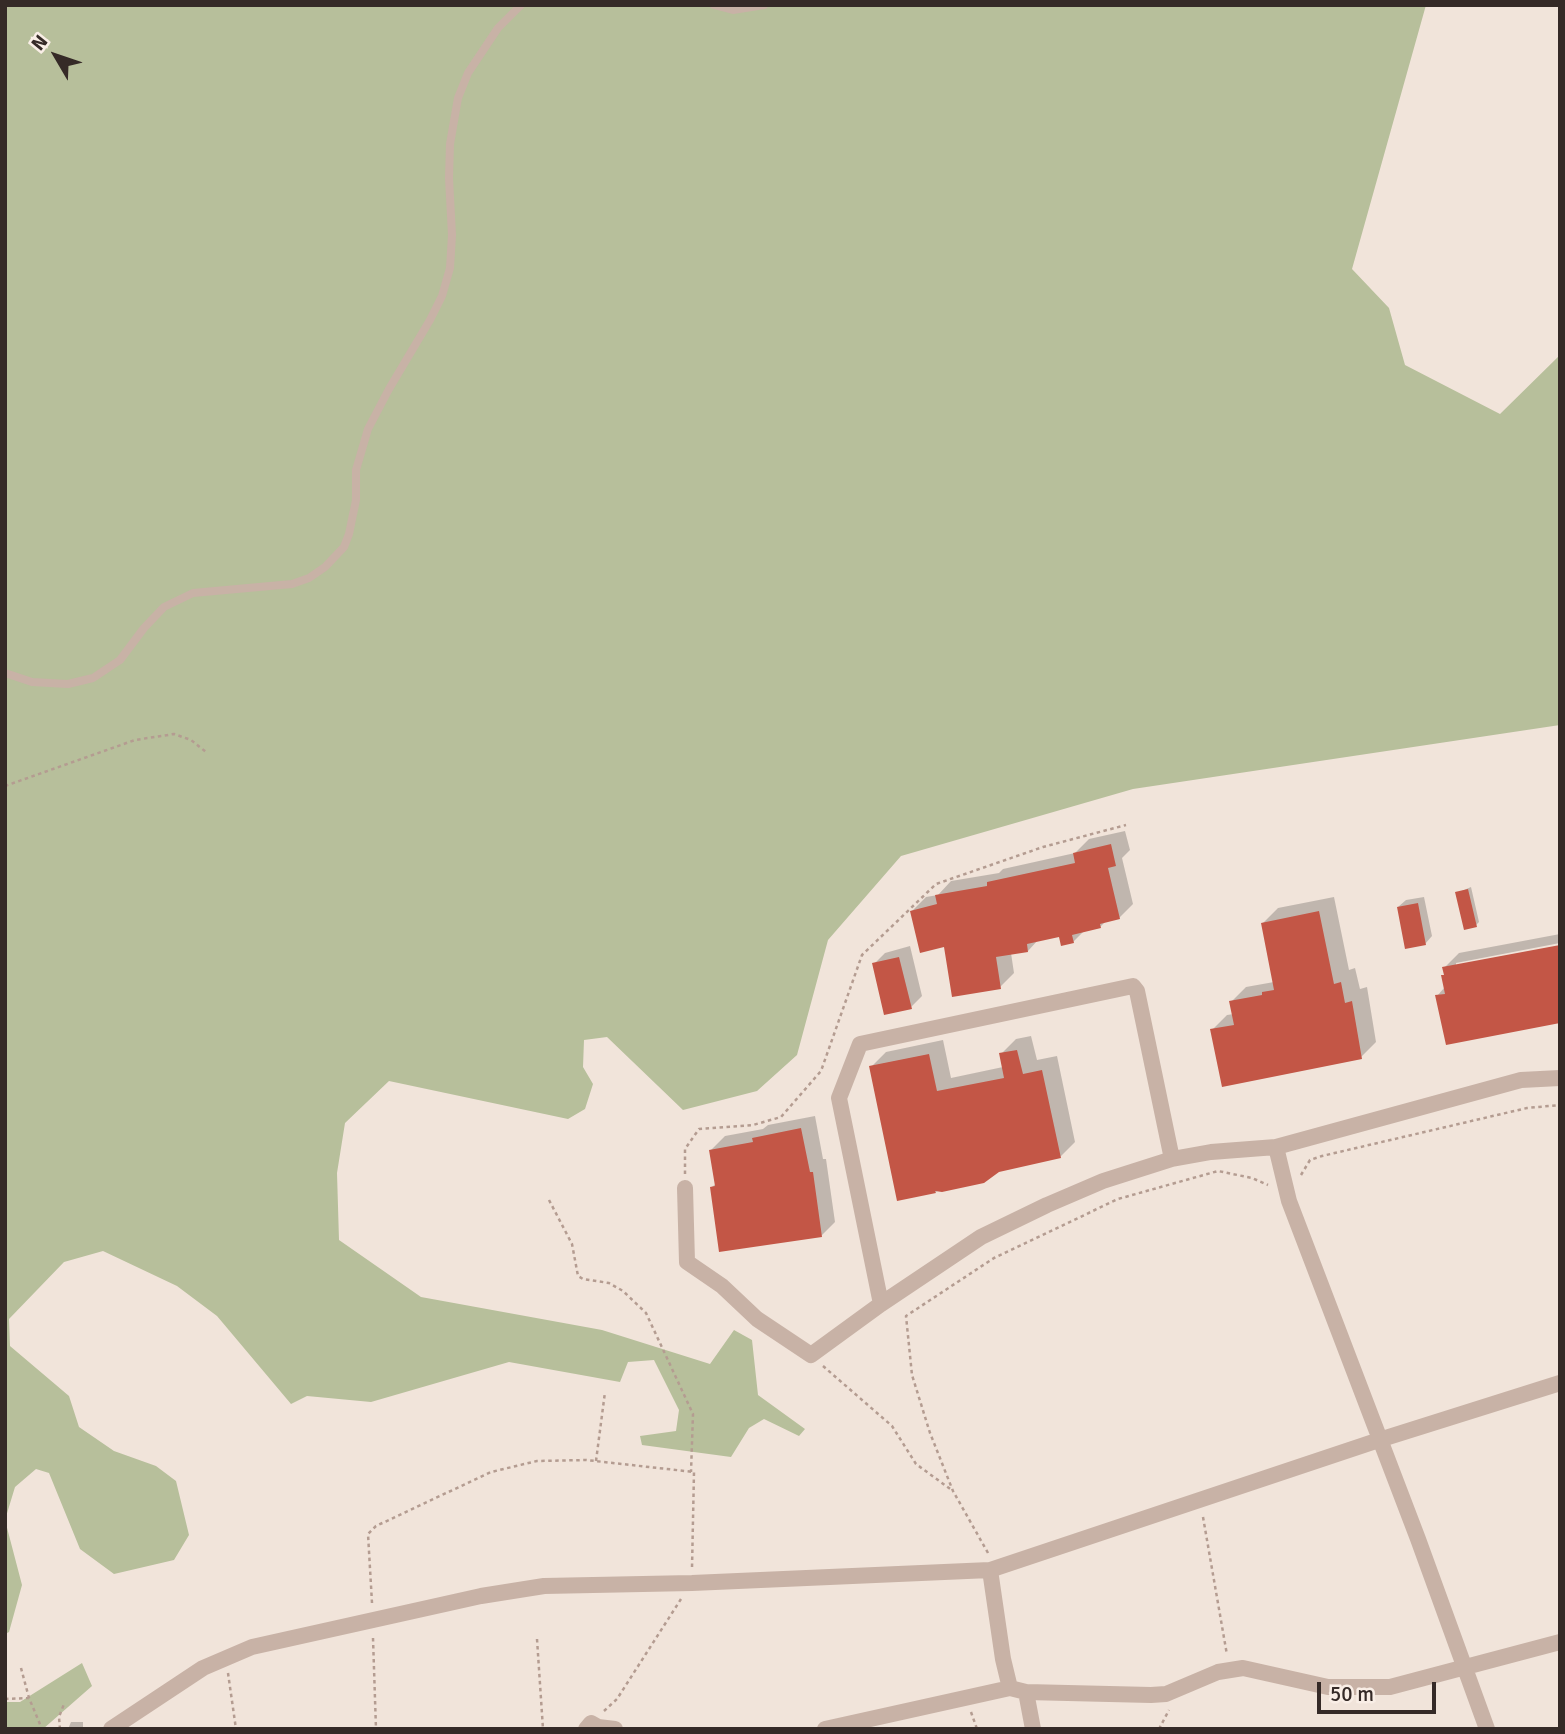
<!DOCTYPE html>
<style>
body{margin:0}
#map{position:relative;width:1565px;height:1734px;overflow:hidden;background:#f1e4da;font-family:Signika,sans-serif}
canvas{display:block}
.frame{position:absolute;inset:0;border:7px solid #352a27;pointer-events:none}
.north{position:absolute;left:21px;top:21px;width:70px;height:70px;-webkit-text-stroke:5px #f9eee6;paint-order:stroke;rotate:309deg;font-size:19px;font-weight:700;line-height:28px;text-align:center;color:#352a27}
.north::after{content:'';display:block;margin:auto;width:24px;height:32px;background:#352a27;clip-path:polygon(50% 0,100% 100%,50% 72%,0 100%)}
.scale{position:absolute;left:1317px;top:1682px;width:119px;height:32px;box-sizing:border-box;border:4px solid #352a27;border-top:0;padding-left:9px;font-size:21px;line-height:24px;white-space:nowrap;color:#352a27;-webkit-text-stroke:5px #f9eee6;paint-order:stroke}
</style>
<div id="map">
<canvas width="1565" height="1734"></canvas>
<div class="frame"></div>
<div class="north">N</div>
<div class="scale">50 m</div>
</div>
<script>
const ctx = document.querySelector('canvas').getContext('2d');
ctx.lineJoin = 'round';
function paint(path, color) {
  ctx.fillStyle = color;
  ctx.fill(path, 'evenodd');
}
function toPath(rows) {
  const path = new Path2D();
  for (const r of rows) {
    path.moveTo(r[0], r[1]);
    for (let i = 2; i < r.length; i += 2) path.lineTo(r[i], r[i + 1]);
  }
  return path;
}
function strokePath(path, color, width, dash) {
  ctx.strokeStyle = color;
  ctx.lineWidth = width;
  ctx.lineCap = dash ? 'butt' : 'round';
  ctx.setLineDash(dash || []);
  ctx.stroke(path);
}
paint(toPath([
 [5,5,1426,5,1352,269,1389,308,1405,365,1500,414,1560,355,1560,725,1133,789,901,856,828,940,797,1055,757,1091,683,1110,607,1037,584,1040,583,1067,593,1084,585,1109,568,1119,389,1081,345,1123,337,1173,339,1240,421,1297,602,1330,710,1364,734,1330,752,1340,758,1395,805,1429,799,1436,764,1419,749,1428,731,1457,642,1445,640,1436,676,1431,679,1410,654,1360,628,1362,620,1382,509,1362,371,1402,307,1396,291,1404,217,1316,177,1286,103,1251,64,1262,9,1319,10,1346,69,1396,79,1427,114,1451,156,1466,176,1481,189,1535,174,1560,114,1574,80,1549,49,1473,36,1469,15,1487,5,1520,22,1585,9,1632,5,1634],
 [82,1663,92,1686,43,1729,5,1729,5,1702,20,1702]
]), '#b7bf9b');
paint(toPath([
 [1125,831,1130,850,1122,858,1133,904,1119,918,1106,921,1100,927,1085,930,1073,942,1060,935,1038,940,1028,951,1011,953,1014,973,1000,987,945,945,912,911,926,897,938,895,951,881,999,873,1003,869,1075,853,1089,839],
 [1471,887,1479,922,1476,925,1457,893],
 [1334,897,1349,970,1355,968,1360,989,1367,987,1376,1042,1361,1057,1212,1030,1227,1015,1234,1014,1231,1002,1246,987,1274,982,1263,923,1278,908],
 [1424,897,1432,936,1425,944,1398,907,1406,900],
 [1560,934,1560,943,1456,963,1456,966,1560,1021,1437,996,1445,987,1443,976,1445,973,1444,968,1459,953],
 [910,946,922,996,911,1007,874,964,885,953],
 [1031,1036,1037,1060,1057,1056,1075,1142,1060,1157,998,1170,935,1192,871,1067,886,1052,943,1040,951,1078,1003,1067,1001,1054,1016,1039],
 [815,1116,823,1159,826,1159,835,1222,821,1236,712,1187,717,1183,711,1150,725,1136,763,1129,768,1125],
 [71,1722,83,1722,83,1729,68,1729]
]), '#0003');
paint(toPath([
 [1111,844,1116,866,1108,868,1120,919,1100,924,1101,928,1072,935,1074,943,1061,946,1059,937,1027,944,1028,952,996,957,1001,989,952,997,944,947,920,953,910,911,937,904,935,895,987,886,987,882,1075,863,1073,853],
 [1468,889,1477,927,1464,930,1455,892],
 [1418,903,1426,945,1405,949,1397,907],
 [1319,911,1334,984,1341,982,1345,1003,1352,1001,1362,1059,1222,1087,1210,1029,1234,1025,1229,1001,1262,995,1262,992,1274,990,1261,923],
 [1560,945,1560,1023,1446,1045,1435,995,1445,994,1441,975,1444,975,1442,967],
 [899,957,912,1009,884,1015,872,963],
 [1017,1050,1023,1074,1042,1070,1061,1158,999,1172,984,1183,942,1192,935,1191,936,1193,897,1201,869,1066,929,1054,937,1091,1004,1078,999,1053],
 [801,1128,810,1172,813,1172,822,1237,719,1252,710,1187,715,1186,709,1150,753,1142,752,1138]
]), '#c35646');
strokePath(toPath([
 [5,786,135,740,174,734,191,740,206,752],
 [685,1174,685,1149,699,1129,753,1125,781,1117,821,1071,862,955,936,884,1043,847,1126,825],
 [1301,1175,1310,1160,1322,1156,1527,1108,1560,1105],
 [549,1200,572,1244,578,1276,583,1279,609,1283,623,1291,646,1313,693,1414,691,1472],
 [823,1366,892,1426,916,1464,953,1491],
 [596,1461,605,1392],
 [1203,1517,1227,1655],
 [988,1553,953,1491,930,1433,912,1375,906,1316,994,1258,1118,1199,1218,1171,1252,1178,1268,1185],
 [372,1603,368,1534,376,1526,491,1472,537,1461,586,1460,694,1472,692,1568],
 [373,1638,376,1729],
 [537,1639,543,1729],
 [21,1668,29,1698,42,1729],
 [228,1673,236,1729],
 [5,1699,29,1698],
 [604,1711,617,1699,681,1599],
 [971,1712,977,1729],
 [60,1729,59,1717,64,1704],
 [1159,1729,1169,1710]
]), '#b49c91', 2.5, [3.5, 3.5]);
strokePath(toPath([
 [714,5,733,10,764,5],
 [5,673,32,682,68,684,93,678,120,660,144,628,164,607,193,593,292,584,309,578,325,567,344,547,349,534,356,500,356,470,368,429,389,389,430,320,442,296,450,268,452,235,449,178,450,144,458,98,468,73,498,28,521,5]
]), '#c8b2a6', 8);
strokePath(toPath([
 [1276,1147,1289,1201,1418,1539,1487,1729],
 [685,1188,687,1262,722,1286,757,1319,811,1355,881,1304,981,1237,1047,1205,1103,1181,1172,1159,1211,1152,1276,1147,1521,1080,1560,1078],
 [881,1304,839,1098,860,1044,1133,986,1137,991,1172,1159],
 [990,1570,1003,1659,1010,1688],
 [1026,1692,1033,1729],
 [111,1729,203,1668,252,1647,481,1596,544,1586,692,1583,990,1570,1379,1440,1560,1383],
 [586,1729,591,1723,598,1727,615,1729],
 [825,1729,1010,1688,1026,1692,1151,1695,1166,1694,1218,1672,1243,1668,1328,1687,1390,1687,1560,1642]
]), '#c8b2a6', 16);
</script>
